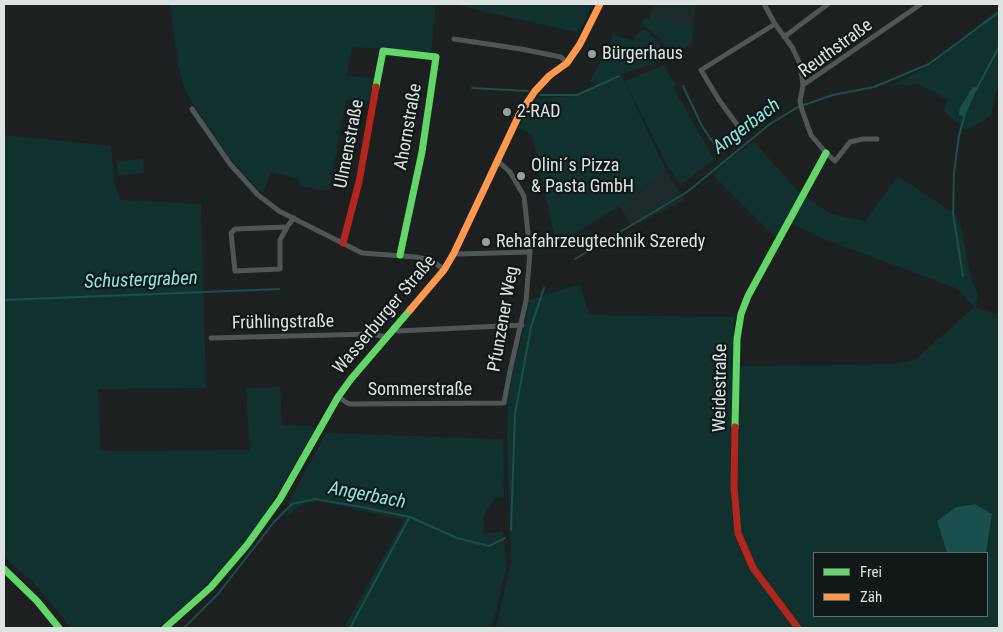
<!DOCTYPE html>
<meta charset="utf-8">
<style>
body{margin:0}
#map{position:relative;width:1003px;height:632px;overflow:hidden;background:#1c2020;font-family:"Roboto Condensed",sans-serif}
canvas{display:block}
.frame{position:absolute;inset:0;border:5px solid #dde3e2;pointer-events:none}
.legend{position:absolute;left:813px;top:552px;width:175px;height:65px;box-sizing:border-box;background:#111918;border:1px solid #636a69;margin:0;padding:6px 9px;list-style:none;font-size:15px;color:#dde3e2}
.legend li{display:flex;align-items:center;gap:10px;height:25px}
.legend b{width:25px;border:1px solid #636a69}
</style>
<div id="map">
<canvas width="1003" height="632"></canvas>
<div class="frame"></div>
<ul class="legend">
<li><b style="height:6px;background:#63d668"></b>Frei</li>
<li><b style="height:6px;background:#ff974d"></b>Zäh</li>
</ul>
</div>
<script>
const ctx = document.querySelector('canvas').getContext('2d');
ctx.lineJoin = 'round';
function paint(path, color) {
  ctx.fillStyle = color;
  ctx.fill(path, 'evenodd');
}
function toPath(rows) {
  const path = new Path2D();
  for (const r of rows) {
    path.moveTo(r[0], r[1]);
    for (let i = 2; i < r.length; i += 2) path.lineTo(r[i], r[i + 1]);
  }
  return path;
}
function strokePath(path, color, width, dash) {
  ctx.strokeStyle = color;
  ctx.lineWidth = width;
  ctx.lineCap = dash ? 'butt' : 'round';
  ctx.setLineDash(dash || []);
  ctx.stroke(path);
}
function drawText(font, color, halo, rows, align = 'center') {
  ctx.font = font + ' "Roboto Condensed",sans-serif';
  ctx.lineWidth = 4.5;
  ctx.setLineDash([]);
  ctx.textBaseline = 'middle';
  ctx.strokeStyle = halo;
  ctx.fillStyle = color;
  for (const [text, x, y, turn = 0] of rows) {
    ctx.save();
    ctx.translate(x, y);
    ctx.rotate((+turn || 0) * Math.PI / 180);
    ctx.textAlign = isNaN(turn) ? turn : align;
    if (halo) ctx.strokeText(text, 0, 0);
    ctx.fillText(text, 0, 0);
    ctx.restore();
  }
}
paint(toPath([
 [653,4,696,4,694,25,649,19],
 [666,171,685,200,632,226,619,206]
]), '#1b2a2a');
paint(toPath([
 [170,4,436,4,431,52,352,47,347,76,373,78,370,101,346,100,329,191,300,186,299,180,271,171,263,194,231,160,186,93,178,65],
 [453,4,593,4,579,33],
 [999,8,999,79,991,116,966,130,944,112,947,100,919,84,890,86,932,64],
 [644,18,694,25,692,43,670,56,660,38,641,23],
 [643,29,656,39,666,55,660,61,618,75,596,85,590,81,609,47,613,35,634,41,635,36],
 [664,65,676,86,673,87,714,159,681,185,666,164,625,81],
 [622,76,666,171,619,206,565,240,556,243,532,135,518,128,537,98,577,96],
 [4,135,111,146,114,181,120,200,201,204,206,388,98,389,100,451,250,450,246,388,280,387,282,425,311,426,316,429,262,519,238,550,196,595,158,628,71,628,34,583,4,557],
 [754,142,800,193,831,214,865,221,898,176,955,214,961,226,971,279,978,295,976,308,999,315,999,628,800,628,753,563,745,545,739,524,737,506,740,366,896,364,915,360,974,307,958,289,816,236,788,220,776,238,713,175,727,161],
 [975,504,992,514,986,553,987,616,814,616,814,553,947,553,937,521,956,507],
 [143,159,144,173,118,175,117,161],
 [580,284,589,315,734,317,731,498,733,518,737,541,744,557,753,571,794,628,496,628,511,562,507,439,508,403,512,374,525,326,529,300],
 [326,433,503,439,504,497,496,498,484,515,483,534,503,531,506,558,506,569,492,628,344,628,404,520,318,501,303,504,286,517,290,499]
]), '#11312f');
paint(toPath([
 [973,87,977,88,966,114,963,116,959,115,960,108],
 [975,504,992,514,986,553,947,553,937,521,956,507]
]), '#1a4f4b');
strokePath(toPath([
 [683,86,702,126,721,154],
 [472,88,528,91],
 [976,90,999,47],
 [540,95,577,95,619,76],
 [575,259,687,192,770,124,798,107,833,95,874,87,929,64,999,12],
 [963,276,953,214,954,172,959,136,965,113],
 [4,300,279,289],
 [511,530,515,414,531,327,544,288],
 [184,628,218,594,274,522,292,504,315,499,361,507,410,517,457,538,489,546,505,538],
 [350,628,409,518]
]), '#1a4f4b', 2);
strokePath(toPath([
 [764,4,775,24,792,47,800,64,803,85,800,101,802,110,811,135,826,153,835,161,850,142,863,139,877,139],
 [784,37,828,4],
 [454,39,521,49,561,57,567,63],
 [803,85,921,4],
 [192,109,230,164,258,195,279,211,362,253,416,257,433,261,444,270],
 [741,130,719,100,701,70,775,24],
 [287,227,280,240,280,269,235,271,231,233,235,229,287,227,294,218],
 [454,253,458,254,530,252],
 [393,329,398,331,522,325],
 [211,338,372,334,386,337],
 [338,397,349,404,504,403,510,371,526,301,530,252,524,196,510,172,500,163]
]), '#4f5656', 5);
strokePath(toPath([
 [376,87,383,51,436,57,422,152,400,255],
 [735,427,737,339,741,314,748,296,826,153],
 [4,569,37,601,59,628],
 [165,628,211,587,247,545,280,499,338,397,351,379,410,310]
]), '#63d668', 7);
strokePath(toPath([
 [410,310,444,270,454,253,519,115,535,91,549,76,567,63,580,44,600,4]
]), '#ff974d', 7);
strokePath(toPath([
 [343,243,359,182,376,87],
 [735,427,734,487,738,533,753,568,798,628]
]), '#b3261e', 7);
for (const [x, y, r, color] of [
 [592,54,5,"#999f9e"],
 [507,112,5,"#999f9e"],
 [521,176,5,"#999f9e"],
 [486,242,5,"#999f9e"]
]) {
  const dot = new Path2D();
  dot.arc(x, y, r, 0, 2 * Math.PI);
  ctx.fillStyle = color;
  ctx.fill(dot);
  strokePath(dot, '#111918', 2);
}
drawText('18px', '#dde3e2', '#111918', [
 ["Reuthstraße",836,49,-36],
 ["Ahornstraße",409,127,-80],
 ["Ulmenstraße",350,144,-79],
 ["Wasserburger Straße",385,315,-50],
 ["Pfunzener Weg",504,319,-80],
 ["Frühlingstraße",283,323,-1],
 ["Weidestraße",721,388,-89],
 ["Sommerstraße",420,390]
]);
drawText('18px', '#dde3e2', '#111918', [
 ["Bürgerhaus",602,54],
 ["2-RAD",517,112],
 ["Olini´s Pizza",531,166],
 ["& Pasta GmbH",531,187],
 ["Rehafahrzeugtechnik Szeredy",496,242]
], 'left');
drawText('italic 19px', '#8be7df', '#111918', [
 ["Angerbach",747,127,-37],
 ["Schustergraben",141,281,-2],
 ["Angerbach",367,496,11]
]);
</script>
